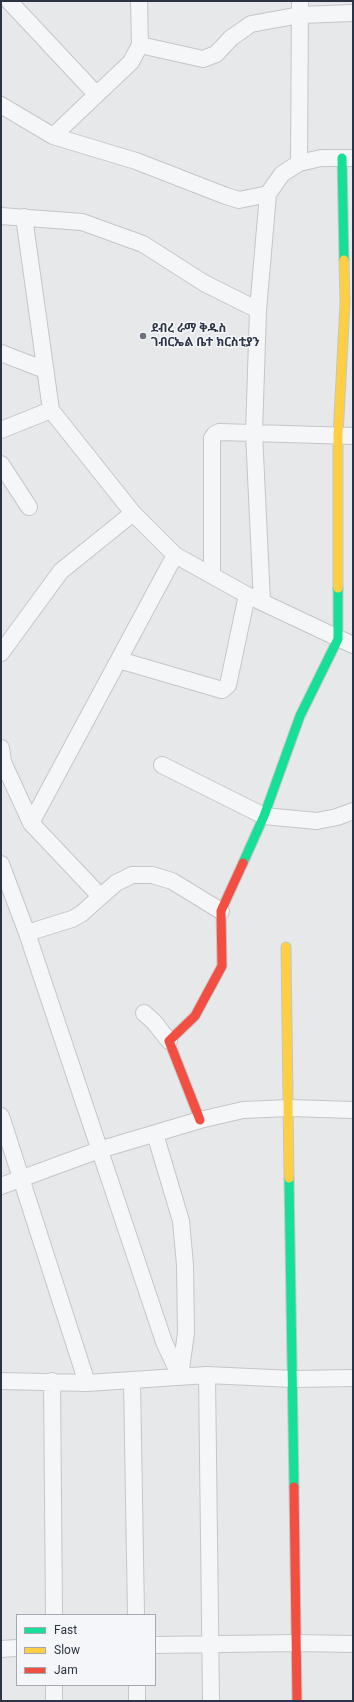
<!DOCTYPE html>
<meta charset="utf-8">
<style>
body{margin:0}
#map{position:relative;width:354px;height:1702px;overflow:hidden;background:#e6e8ea;font-family:Roboto,sans-serif}
canvas{display:block}
.frame{position:absolute;inset:0;border:2px solid #2b3445;pointer-events:none}
.legend{position:absolute;left:16px;top:1614px;width:140px;height:72px;box-sizing:border-box;background:#f4f6f9;border:1px solid #a4a8b1;margin:0;padding:5px 7px;list-style:none;font-size:12px;color:#2b3445}
.legend li{display:flex;align-items:center;gap:8px;height:20px}
.legend b{width:20px;border:1px solid #a4a8b1}
</style>
<div id="map">
<canvas width="354" height="1702"></canvas>
<div class="frame"></div>
<ul class="legend">
<li><b style="height:5px;background:#16e098"></b>Fast</li>
<li><b style="height:5px;background:#ffcf43"></b>Slow</li>
<li><b style="height:5px;background:#f24e42"></b>Jam</li>
</ul>
</div>
<script>
const ctx = document.querySelector('canvas').getContext('2d');
ctx.lineJoin = 'round';
function toPath(rows) {
  const path = new Path2D();
  for (const r of rows) {
    path.moveTo(r[0], r[1]);
    for (let i = 2; i < r.length; i += 2) path.lineTo(r[i], r[i + 1]);
  }
  return path;
}
function strokePath(path, color, width, dash) {
  ctx.strokeStyle = color;
  ctx.lineWidth = width;
  ctx.lineCap = dash ? 'butt' : 'round';
  ctx.setLineDash(dash || []);
  ctx.stroke(path);
}
function drawText(font, color, halo, rows, align = 'center') {
  ctx.font = font + ' Roboto,"Noto Sans Ethiopic",sans-serif';
  ctx.lineWidth = 3;
  ctx.setLineDash([]);
  ctx.textBaseline = 'middle';
  ctx.strokeStyle = halo;
  ctx.fillStyle = color;
  for (const [text, x, y, turn = 0] of rows) {
    ctx.save();
    ctx.translate(x, y);
    ctx.rotate((+turn || 0) * Math.PI / 180);
    ctx.textAlign = isNaN(turn) ? turn : align;
    if (halo) ctx.strokeText(text, 0, 0);
    ctx.fillText(text, 0, 0);
    ctx.restore();
  }
}
const street = toPath([
 [9,1,96,94],
 [140,45,203,59,216,54,231,38,251,24,300,15,353,13],
 [1,105,53,136,136,161,226,196,239,200,268,194],
 [53,136,131,62,140,45,139,1],
 [299,163,300,1],
 [1,216,82,222,143,244,204,283,258,310],
 [24,217,51,410,133,513,175,555,247,595,353,645],
 [1,353,45,370],
 [1,430,51,410],
 [1,464,29,507],
 [212,574,212,438,215,434,219,432,353,436],
 [262,602,254,433,258,310,268,194,282,174,299,163,321,158,353,158],
 [1,653,61,571,133,513],
 [119,660,222,690,228,685,247,595],
 [1,748,3,762,31,823,100,896],
 [162,765,264,816,317,821,337,817,353,811],
 [31,823,175,555],
 [1,864,27,933,164,1342,180,1376],
 [27,933,72,919,81,914,116,883,132,875,152,875,172,881,221,911],
 [144,1013,154,1022,169,1041],
 [1,1116,87,1383],
 [155,1134,181,1221,185,1265,186,1333,180,1376],
 [1,1186,99,1150,200,1120,243,1110,289,1108,353,1110],
 [207,1375,211,1701],
 [1,1381,87,1383,207,1375,293,1379,353,1378],
 [52,1381,54,1615],
 [132,1381,136,1615],
 [155,1645,296,1643,353,1644],
 [1,1649,17,1648],
 [54,1685,54,1701],
 [137,1685,137,1701]
]);
const fast = toPath([
 [342,158,344,260],
 [243,863,264,816,300,716,338,639,338,588],
 [289,1178,294,1487]
]);
const slow = toPath([
 [338,588,338,436,345,303,344,260],
 [286,947,289,1178]
]);
const jam = toPath([
 [200,1120,169,1041,195,1016,222,966,221,911,243,863],
 [294,1487,297,1701]
]);
strokePath(street, '#c4c6c8', 18);
strokePath(fast, '#c4c6c8', 11);
strokePath(slow, '#c4c6c8', 11);
strokePath(jam, '#c4c6c8', 11);
strokePath(street, '#f5f6f7', 16);
strokePath(fast, '#16e098', 9);
strokePath(slow, '#ffcf43', 9);
strokePath(jam, '#f24e42', 9);
for (const [x, y, r, color] of [
 [143,336,4,"#6c737f"]
]) {
  const dot = new Path2D();
  dot.arc(x, y, r, 0, 2 * Math.PI);
  ctx.fillStyle = color;
  ctx.fill(dot);
  strokePath(dot, '#f4f6f9', 1.5);
}
drawText('bold 12px', '#2b3445', '#f4f6f9', [
 ["ደብረ ራማ ቅዱስ",151,329],
 ["ገብርኤል ቤተ ክርስቲያን",151,343]
], 'left');
</script>
